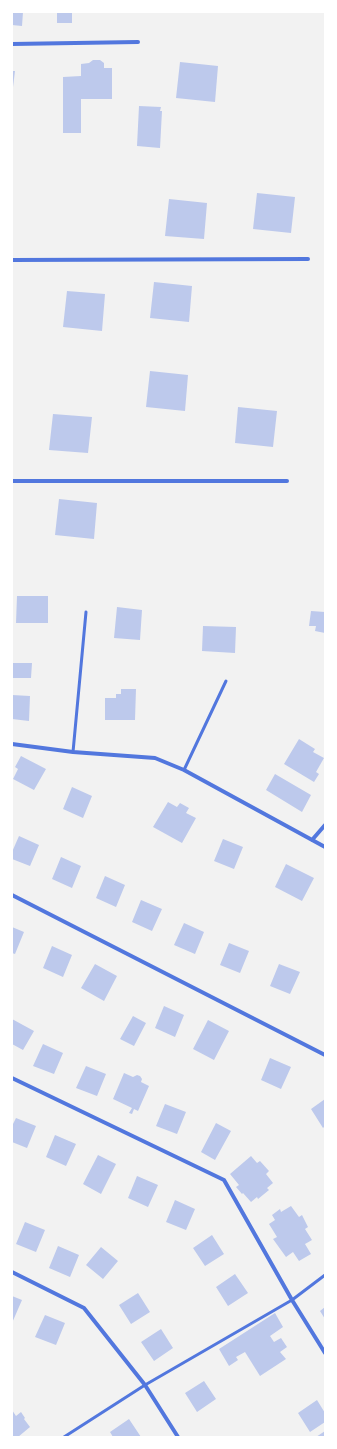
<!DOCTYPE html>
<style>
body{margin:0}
#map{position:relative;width:337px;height:1449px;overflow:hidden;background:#f2f2f2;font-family:"PT Sans",sans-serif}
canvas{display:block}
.frame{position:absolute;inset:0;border:13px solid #fff;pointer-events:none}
</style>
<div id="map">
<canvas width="337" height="1449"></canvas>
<div class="frame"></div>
</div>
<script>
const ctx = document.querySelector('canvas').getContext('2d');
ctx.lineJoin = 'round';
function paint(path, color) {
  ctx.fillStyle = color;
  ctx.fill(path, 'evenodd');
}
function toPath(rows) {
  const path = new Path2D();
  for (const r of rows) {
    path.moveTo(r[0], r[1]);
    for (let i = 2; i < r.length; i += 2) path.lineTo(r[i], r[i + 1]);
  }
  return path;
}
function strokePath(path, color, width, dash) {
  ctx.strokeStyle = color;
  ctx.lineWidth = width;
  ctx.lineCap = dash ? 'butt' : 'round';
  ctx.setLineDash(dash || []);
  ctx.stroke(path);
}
paint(toPath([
 [12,12,23,12,22,26,12,25],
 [57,12,72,12,72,23,57,23],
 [93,60,100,60,104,63,104,68,112,68,112,99,81,99,81,133,63,133,63,77,81,76,81,64,89,63],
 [180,62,218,66,215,102,176,98],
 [12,71,15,71,13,87,12,87],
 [139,106,161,107,160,111,162,111,160,148,137,146],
 [257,193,295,197,291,233,253,229],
 [169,199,207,203,204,239,165,236],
 [154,282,192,286,189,322,150,318],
 [67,291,105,294,102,331,63,327],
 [150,371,188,375,185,411,146,407],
 [238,407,277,411,273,447,235,443],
 [53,414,92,417,88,453,49,450],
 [59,499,97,503,94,539,55,535],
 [17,596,48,596,48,623,16,623],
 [117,607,142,610,140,640,114,638],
 [311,611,325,612,325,633,315,631,316,626,309,626],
 [203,626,236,627,235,653,202,651],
 [12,663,32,663,31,678,12,678],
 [121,689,136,689,135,720,105,720,105,698,116,698,116,694,121,694],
 [12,695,30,696,29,721,12,719],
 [299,739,315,749,313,752,324,758,316,772,319,774,314,782,284,764],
 [21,756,46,769,34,790,13,779,18,769,15,767],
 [275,774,311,795,302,812,266,790],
 [72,787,92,796,83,818,63,809],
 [168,802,177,807,180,803,189,808,186,813,196,818,182,843,153,827],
 [19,836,39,845,30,866,12,859,12,852],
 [223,839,243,847,234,869,214,861],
 [61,857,81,866,72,888,52,879],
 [286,864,314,878,302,901,275,887],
 [105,876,125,885,116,907,96,898],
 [141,900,162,909,152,931,132,922],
 [184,923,204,932,195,954,174,945],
 [12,927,24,932,15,954,12,953],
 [229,943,249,951,240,973,220,965],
 [52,946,72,955,63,977,43,968],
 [95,964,117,976,104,1001,81,988],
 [279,964,300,972,290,994,270,986],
 [164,1006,184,1015,175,1037,155,1028],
 [133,1016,146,1023,134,1046,120,1039],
 [12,1019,34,1031,23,1050,12,1044],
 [208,1020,229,1031,214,1060,193,1049],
 [43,1044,63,1053,54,1074,33,1066],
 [270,1058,291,1067,281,1089,261,1080],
 [86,1066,106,1074,97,1096,76,1088],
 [124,1073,133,1077,137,1075,140,1076,142,1079,141,1082,149,1086,138,1111,134,1109,132,1114,129,1113,132,1108,113,1099],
 [325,1099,325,1126,323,1128,311,1109],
 [165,1104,186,1112,177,1134,156,1126],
 [16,1118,36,1126,27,1148,12,1142,12,1126],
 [216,1123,231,1131,215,1160,201,1152],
 [55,1135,76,1144,66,1166,46,1157],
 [98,1155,116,1164,101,1194,83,1184],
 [251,1156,257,1163,260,1161,269,1171,266,1174,273,1183,267,1188,269,1190,258,1199,257,1197,251,1202,243,1193,242,1194,236,1187,239,1185,230,1174],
 [137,1176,158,1185,148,1207,128,1198],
 [175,1200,195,1209,186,1230,166,1222],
 [291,1206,299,1217,302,1215,308,1227,305,1229,312,1240,305,1244,311,1254,299,1261,293,1252,286,1257,273,1239,277,1237,269,1224,275,1220,272,1215,280,1209,281,1212],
 [25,1222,45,1230,36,1252,16,1244],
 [212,1235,224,1254,205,1266,193,1248],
 [58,1246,79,1255,70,1277,49,1268],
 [101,1247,118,1261,103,1279,86,1265],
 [235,1274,248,1293,228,1306,216,1287],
 [138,1293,150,1312,131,1324,119,1305],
 [12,1296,22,1300,12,1323],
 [325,1307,325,1319,320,1311],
 [275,1313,283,1327,270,1336,274,1342,281,1338,287,1347,280,1352,286,1359,260,1376,245,1352,236,1357,238,1360,229,1366,219,1349],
 [45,1315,65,1323,56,1345,35,1337],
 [161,1329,173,1348,154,1361,141,1342],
 [204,1381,216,1399,197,1412,185,1393],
 [317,1400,325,1413,325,1422,310,1432,298,1413],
 [12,1410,16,1416,21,1412,25,1418,24,1419,30,1427,18,1437,12,1437],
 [129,1419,141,1437,113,1437,110,1432],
 [325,1431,325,1437,316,1437]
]), '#bdc9ec');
strokePath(toPath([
 [73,752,86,612],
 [184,770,226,681],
 [64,1437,145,1385,292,1300,325,1275]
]), '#5277de', 3);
strokePath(toPath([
 [12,44,138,42],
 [12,260,308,259],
 [12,481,287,481],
 [12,744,73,752,155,758,184,770,325,847],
 [312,840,325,825],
 [12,895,325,1055],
 [12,1078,224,1180,292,1300,325,1353],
 [12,1272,84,1308,145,1385,178,1437]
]), '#5277de', 4);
</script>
